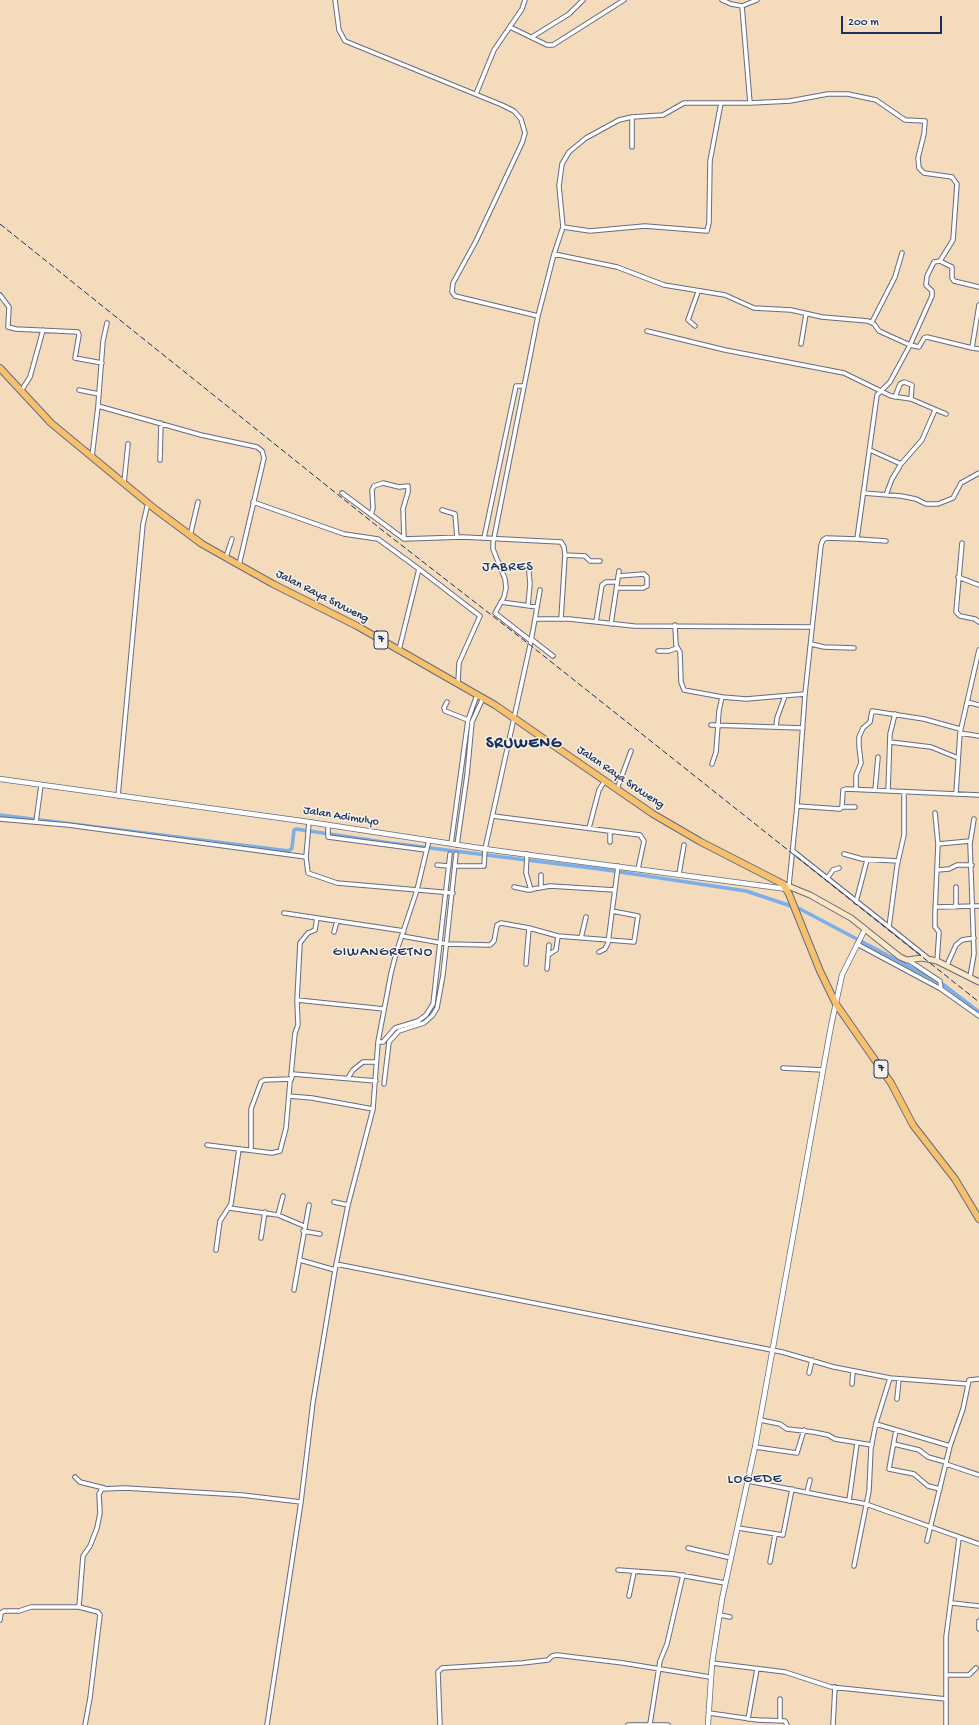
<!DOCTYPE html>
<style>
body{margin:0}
#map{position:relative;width:979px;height:1725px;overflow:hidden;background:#f3dbbc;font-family:"Gochi Hand",sans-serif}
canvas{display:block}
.scale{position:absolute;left:841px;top:16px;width:101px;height:18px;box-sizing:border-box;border:2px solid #1b2f5e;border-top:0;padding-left:5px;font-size:12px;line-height:14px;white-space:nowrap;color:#1b2f5e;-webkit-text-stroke:3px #f7f3e8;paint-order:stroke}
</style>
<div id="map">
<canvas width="979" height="1725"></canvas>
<div class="scale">200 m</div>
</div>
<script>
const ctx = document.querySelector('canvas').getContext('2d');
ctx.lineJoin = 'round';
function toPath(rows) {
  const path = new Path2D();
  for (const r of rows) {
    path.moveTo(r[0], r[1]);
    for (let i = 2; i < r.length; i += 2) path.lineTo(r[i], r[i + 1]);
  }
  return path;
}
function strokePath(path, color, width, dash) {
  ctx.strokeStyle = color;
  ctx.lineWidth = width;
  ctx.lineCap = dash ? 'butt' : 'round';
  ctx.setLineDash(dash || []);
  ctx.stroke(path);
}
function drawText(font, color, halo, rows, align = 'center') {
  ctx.font = font + ' "Gochi Hand",sans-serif';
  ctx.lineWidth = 3;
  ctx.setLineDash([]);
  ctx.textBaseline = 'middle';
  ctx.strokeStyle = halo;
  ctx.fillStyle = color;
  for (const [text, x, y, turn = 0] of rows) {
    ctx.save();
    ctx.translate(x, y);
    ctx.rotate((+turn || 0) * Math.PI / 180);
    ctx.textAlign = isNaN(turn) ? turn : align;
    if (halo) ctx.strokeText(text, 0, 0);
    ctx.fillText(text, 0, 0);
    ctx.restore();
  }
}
strokePath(toPath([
 [0,815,289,851,292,848,294,830,296,829,390,843,607,870,746,891,800,909,944,985,979,1012]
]), '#7caee8', 3.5);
const minor = toPath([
 [335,0,339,30,345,41,502,105,514,111,521,119,525,133,522,143,476,241,453,283,452,292,455,296,538,316],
 [722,0,731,4,742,6,757,0],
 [510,27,547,45,553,45,624,0],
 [532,37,569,14,583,0],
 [476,94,494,50,522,9,525,0],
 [750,103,790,101,828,94,848,94,876,100,905,120,925,121,924,134,918,158,919,168,924,173,952,177,957,184,953,240,940,261,952,267,952,278,954,281,979,287],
 [632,117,632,147],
 [563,227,590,231,645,226,707,231,709,223,710,161,721,103],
 [554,254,563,227,559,186,562,164,569,152,586,138,619,120,632,117,663,115,684,103,750,103,742,6],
 [940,261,934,262,927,276,926,285,932,291,932,296,910,345,919,347,924,338,927,337,972,348,979,305],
 [0,295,9,307,8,327,16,329,78,332,79,335,75,358,102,363],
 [872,322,895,277,902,253],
 [695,326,688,320,698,292],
 [647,331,725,350,844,373,891,396,911,399,946,414],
 [801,344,806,314],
 [972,348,979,349],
 [79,390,99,394],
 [21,391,30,377,43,330],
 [895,397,900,384,904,382,912,385,911,399],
 [98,406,103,341,107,323],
 [870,450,901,464,922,440,935,410],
 [92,457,98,406,201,435,257,447,262,451,264,458,239,565],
 [160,460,161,423],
 [124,483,128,444],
 [342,493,404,539,463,537,561,542,564,547,565,555,561,619],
 [863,493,901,496,916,499,926,504,938,504,953,498,961,483,979,473],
 [886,495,892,479,901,464],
 [253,502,344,534,378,539,419,569,399,650],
 [442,510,455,514,457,537],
 [371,515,373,508,372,490,374,486,383,483,399,487,408,486,408,492,403,509,404,539],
 [190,536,198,502],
 [484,538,516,386,524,386],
 [857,539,886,541],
 [962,543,956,612,960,616,975,619,979,622],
 [565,555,585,556,590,561,600,561],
 [226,557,232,539],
 [419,569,480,616,459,663,458,683],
 [958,577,979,585],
 [617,588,643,588,647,586,647,577,644,574,618,576],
 [501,602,537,607],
 [528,606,530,584,529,572],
 [535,619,540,590],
 [596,622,602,585,606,582,617,582],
 [611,624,619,571],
 [675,625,676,645,680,652,681,682,684,690,722,697,746,699,805,694],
 [531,639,553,656],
 [531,641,535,619,569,619,634,626,812,627],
 [811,644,824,647,854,648],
 [658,651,669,651,677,648],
 [447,702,444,708,445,711,468,720],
 [967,702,979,705],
 [711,725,803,728],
 [776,727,777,718,785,696],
 [960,733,979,650],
 [890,742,931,747,958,758],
 [712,764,716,752,719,711,722,697],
 [617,789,631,751],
 [856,789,856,775,861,763,859,746,859,737,863,728,870,722,872,711,924,719,960,729],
 [875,790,878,757],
 [888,791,890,734,895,714],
 [904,792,904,835,897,866,889,927,929,959],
 [956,793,960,733,979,736],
 [118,796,143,524,148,503],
 [797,806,840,809,842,807,843,790,846,789,979,795],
 [842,807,855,807],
 [935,813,938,844,935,913,935,927,939,932,937,961],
 [493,816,640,835,644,841,638,869],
 [0,819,68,825,306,857,309,822],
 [36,822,41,785],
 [328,825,328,837,426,850],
 [589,828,599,790,604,782],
 [610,842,610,831],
 [451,844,468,720,477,695],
 [938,844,970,841],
 [457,845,467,775,472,722,483,698],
 [793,851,889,927],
 [527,854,526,873,531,890],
 [844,854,862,859,898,861],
 [306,857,308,873,337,883,453,893],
 [437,865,449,866],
 [455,866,484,866,485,849,531,641,495,613,504,597,506,588,505,579,493,549,493,543,538,316,554,254,617,267,664,285,725,295,754,308,791,310,822,317,868,321,874,324,879,331,910,345,890,382,877,395,857,539,826,538,823,540,821,545,805,694,797,806,789,885],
 [937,870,949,869,957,865,972,865],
 [679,874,684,845],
 [541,875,541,887],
 [828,877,833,870,839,868],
 [514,887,528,890,550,886,615,890],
 [956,887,956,907],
 [856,902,867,860],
 [935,907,979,906],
 [284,913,404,931],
 [334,932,337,921],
 [402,936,447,944,490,945,494,941,497,925,501,923,529,928,558,936,634,942,638,916,612,911],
 [581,938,586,917],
 [857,944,941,989],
 [599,952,605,949,608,943,618,866],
 [548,955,556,950,558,936],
 [908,960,940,981,941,989,979,1016],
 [526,964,529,928],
 [947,965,956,945,962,940,974,938],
 [547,969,549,945],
 [970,977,974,954,970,844,974,819],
 [297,1000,300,943,308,933,315,930,317,918],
 [378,1042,383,1042,395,1028,418,1021,426,1015,433,1004,450,854],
 [783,1068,823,1070],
 [291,1075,295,1033,298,1025,297,1000,384,1009],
 [348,1078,353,1070,363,1062,376,1062],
 [384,1084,389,1042,399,1031,424,1023,432,1016,437,1008,443,975,456,854],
 [289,1096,312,1098,373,1109],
 [207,1145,272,1153,280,1151,286,1128,290,1082,293,1074,376,1081],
 [251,1150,251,1109,261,1082,264,1080,290,1079],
 [334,1202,348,1205],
 [229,1208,278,1215,304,1226],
 [278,1215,283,1196],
 [303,1231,320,1234],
 [261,1238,265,1212],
 [216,1250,220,1221,231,1204,239,1149],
 [300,1260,335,1270],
 [336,1264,782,1352,834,1367,890,1378,968,1384],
 [294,1290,309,1205],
 [809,1373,812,1360],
 [852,1384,853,1371],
 [897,1399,899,1379],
 [760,1420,780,1424,787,1429,813,1432,828,1435,835,1439,872,1445],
 [876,1424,950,1446],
 [896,1430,889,1469,914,1474,928,1486,940,1489],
 [894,1444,919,1450,928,1457,946,1462],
 [755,1447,797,1453,804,1430],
 [946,1464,979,1475],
 [75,1477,80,1482,104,1488],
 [748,1481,866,1504,979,1544],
 [807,1492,810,1480],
 [849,1501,857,1443],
 [738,1528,783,1535,792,1489],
 [927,1541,950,1446,963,1409,969,1380,979,1379],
 [688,1548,731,1558],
 [770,1562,775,1535],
 [854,1566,869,1491,871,1448,876,1423,890,1378],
 [618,1570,674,1574,725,1583],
 [629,1596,634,1572],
 [952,1603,979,1606],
 [720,1615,730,1617],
 [0,1620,1,1613,4,1611,19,1611,31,1607,79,1607],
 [979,1621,979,1629],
 [712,1663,785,1672,831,1687,946,1699],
 [946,1675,969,1675,976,1668],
 [709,1713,758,1720,785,1721,787,1725],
 [748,1719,757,1669],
 [780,1720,780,1699],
 [650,1724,660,1661,667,1644,683,1575],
 [85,1725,90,1698,100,1615,98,1612,79,1607,83,1556,90,1546,97,1528,100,1513,99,1494,102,1489,125,1488,242,1495,301,1502],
 [267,1725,301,1502,313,1402,335,1270,348,1205,373,1109,378,1042,391,973,397,950,417,890,429,840],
 [440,1725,438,1672,442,1668,522,1663,548,1660,552,1656,557,1655,623,1663,710,1677],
 [628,1725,668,1725],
 [833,1725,835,1687],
 [946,1725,946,1637,959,1538]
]);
const tertiary = toPath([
 [0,779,309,822,492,850,787,889],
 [708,1725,712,1663,722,1599,755,1447,831,1026,842,975,865,929]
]);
const secondary = toPath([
 [783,884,810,895,851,918,900,957,907,960,922,958,937,961,979,982]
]);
const trunk = toPath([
 [0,368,51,423,155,509,202,544,273,584,357,626,495,705,653,814,701,842,783,884,789,894,820,971,836,1004,891,1083,913,1125,955,1179,979,1219]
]);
strokePath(minor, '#676b7f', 5.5);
strokePath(tertiary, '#676b7f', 6);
strokePath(secondary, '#676b7f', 7);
strokePath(trunk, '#676b7f', 8);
strokePath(minor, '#fff', 3.5);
strokePath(tertiary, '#fff', 4.5);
strokePath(secondary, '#fce6c4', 5);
strokePath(trunk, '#f7c06c', 6);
strokePath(toPath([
 [0,224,382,530,530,645,979,1002]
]), '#1b2f5e', 1, [6, 3]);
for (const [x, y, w] of [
 [381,640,14],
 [881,1069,14]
]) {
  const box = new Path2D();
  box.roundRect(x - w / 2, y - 9, w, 18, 3);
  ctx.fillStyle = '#f7f3e8';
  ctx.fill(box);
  strokePath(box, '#1b2f5e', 1);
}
drawText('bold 11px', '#1b2f5e', null, [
 ["7",381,640],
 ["7",881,1069]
]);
drawText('12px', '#1b2f5e', '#f7f3e8', [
 ["Jalan Raya Sruweng",322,597,27],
 ["Jalan Raya Sruweng",620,778,34],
 ["Jalan Adimulyo",341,817,9]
]);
ctx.letterSpacing = '1px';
drawText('14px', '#1b2f5e', '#f7f3e8', [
 ["JABRES",508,568],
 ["GIWANGRETNO",383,953],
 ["LOGEDE",755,1480]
]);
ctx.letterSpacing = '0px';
ctx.letterSpacing = '1px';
drawText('bold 16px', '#1b2f5e', '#f7f3e8', [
 ["SRUWENG",524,745]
]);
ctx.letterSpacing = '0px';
</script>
